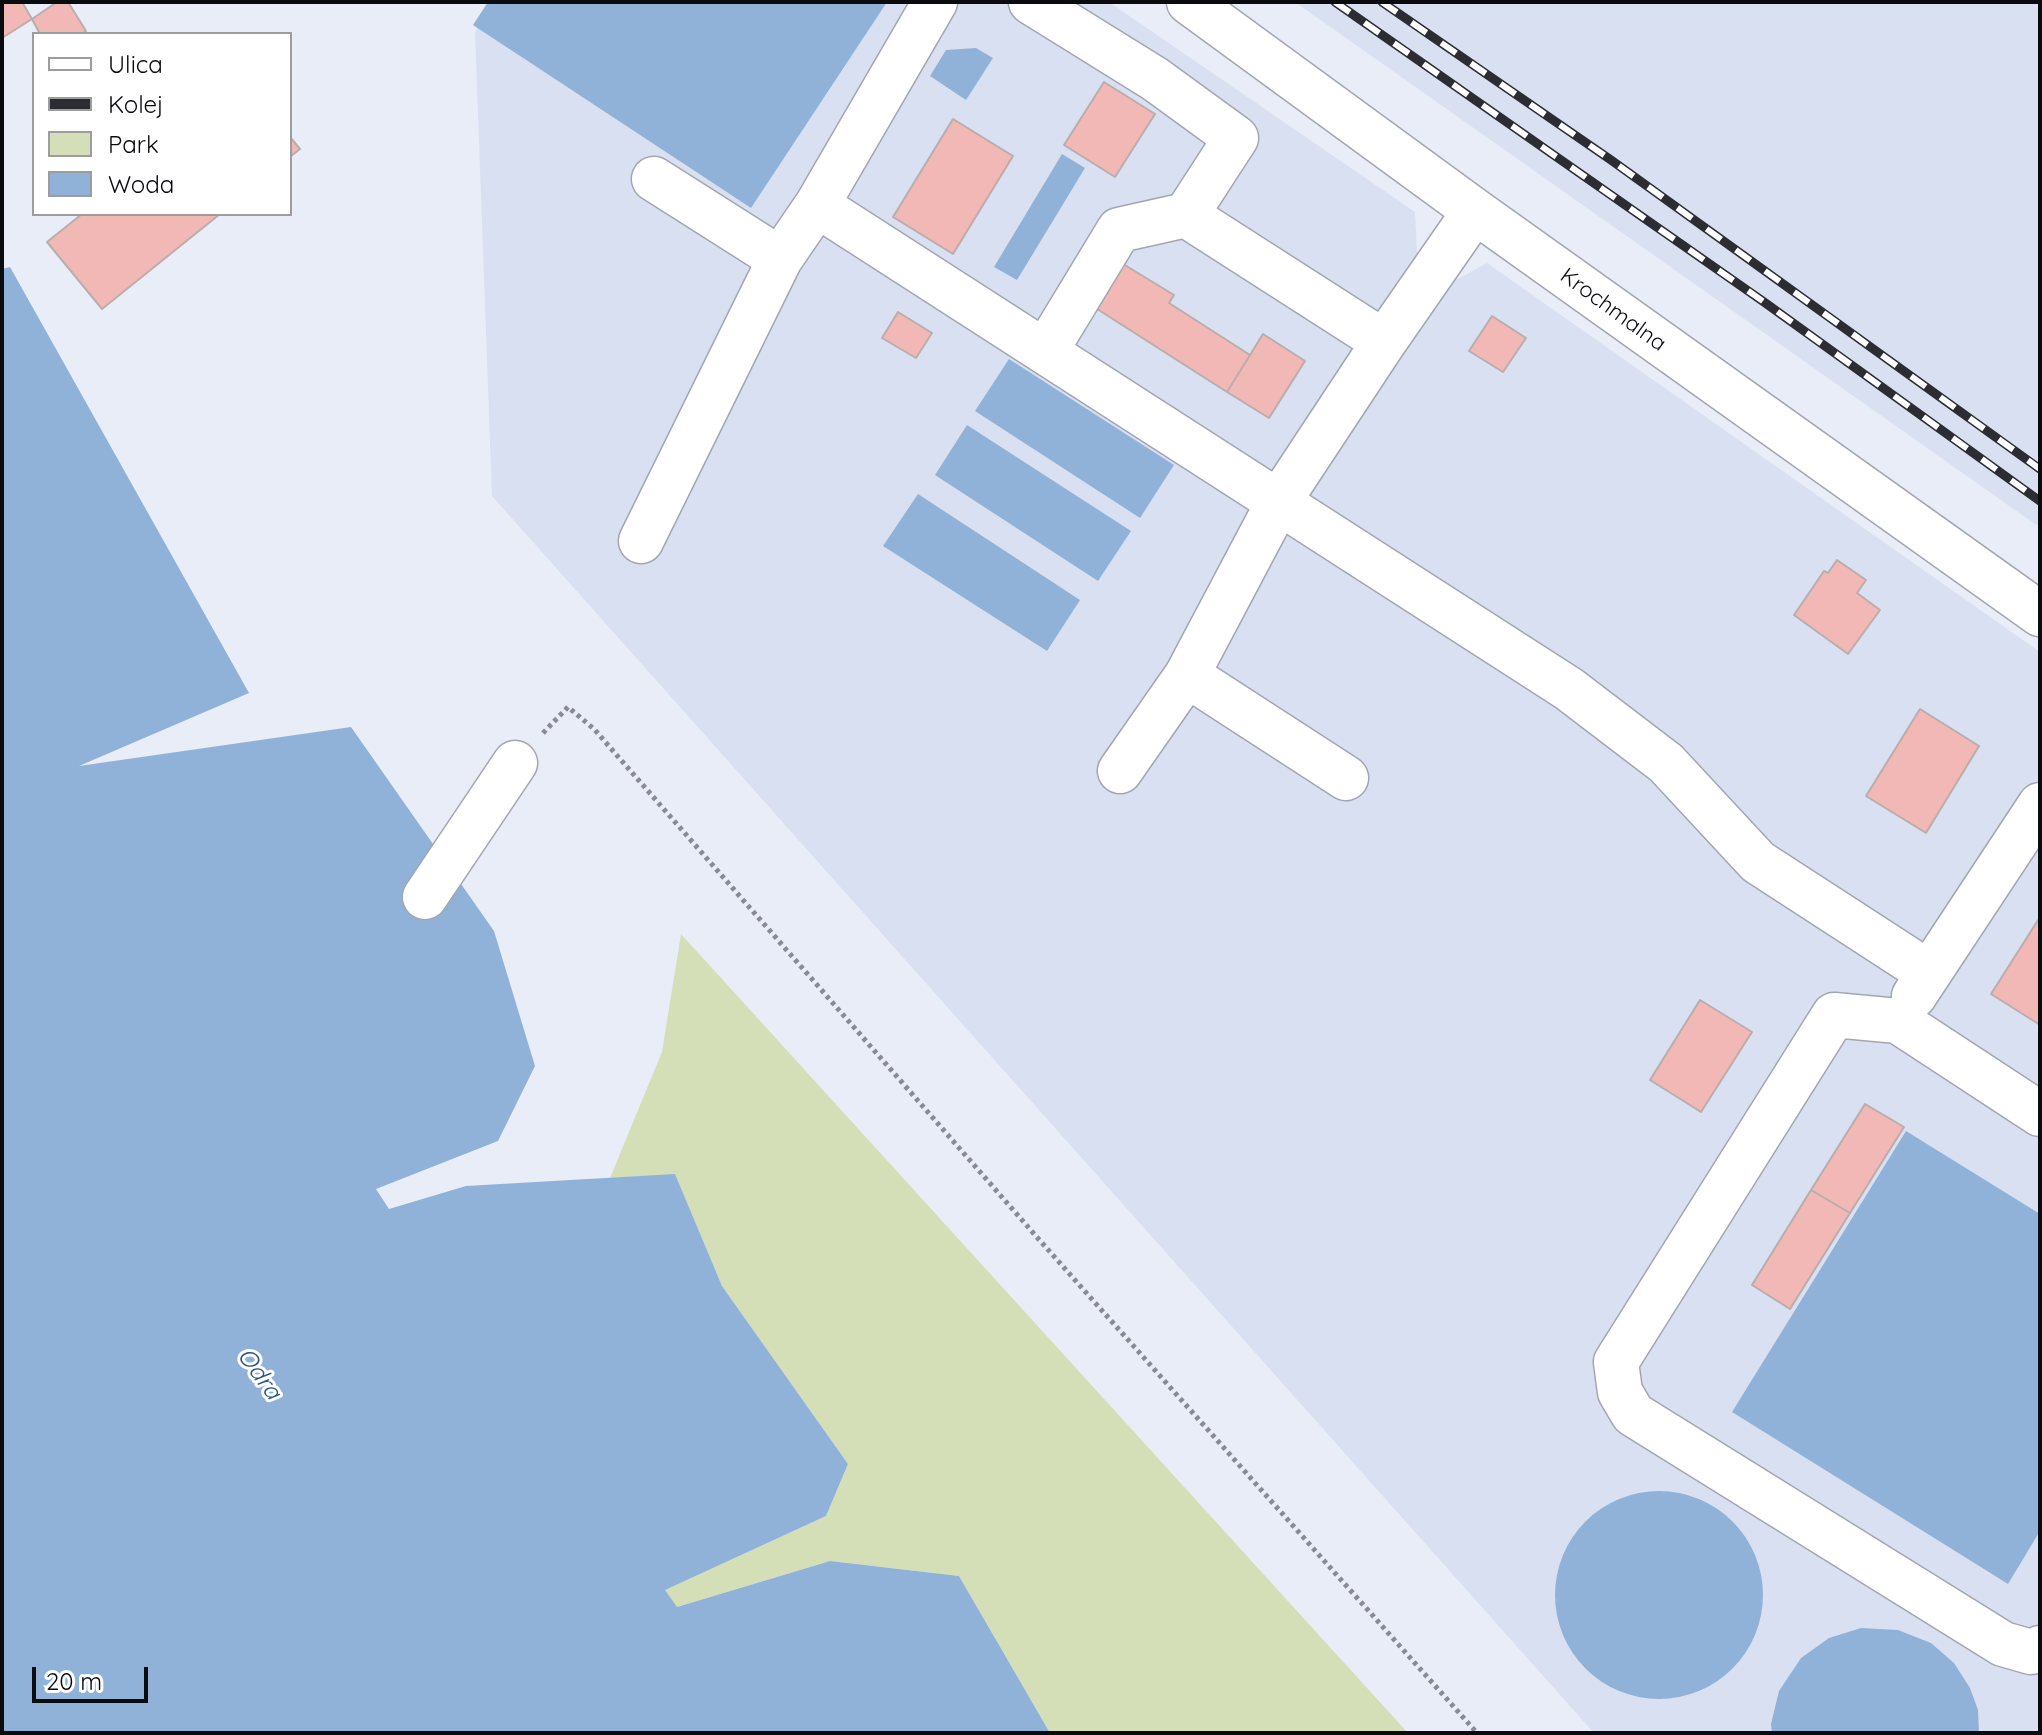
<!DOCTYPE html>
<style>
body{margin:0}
#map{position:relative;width:2042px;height:1735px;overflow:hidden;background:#e9edf8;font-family:Quicksand,sans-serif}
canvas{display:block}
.frame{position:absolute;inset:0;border:4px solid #0a0b0f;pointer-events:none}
.legend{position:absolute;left:32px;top:32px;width:260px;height:184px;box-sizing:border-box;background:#fff;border:2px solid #9d9d9f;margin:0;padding:10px 14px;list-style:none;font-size:24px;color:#0a0b0f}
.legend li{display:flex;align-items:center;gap:16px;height:40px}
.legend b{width:40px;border:2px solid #9d9d9f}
.scale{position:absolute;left:32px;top:1667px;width:116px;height:36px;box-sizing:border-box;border:4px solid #0a0b0f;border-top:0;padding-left:10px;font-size:24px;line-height:28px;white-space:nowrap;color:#0a0b0f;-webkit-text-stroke:6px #fff;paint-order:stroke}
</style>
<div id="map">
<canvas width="2042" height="1735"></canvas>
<div class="frame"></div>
<ul class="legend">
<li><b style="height:10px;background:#fff"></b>Ulica</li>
<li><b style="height:10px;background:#2b2d32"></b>Kolej</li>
<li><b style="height:22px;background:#d4dfb8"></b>Park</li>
<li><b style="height:22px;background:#91b2d8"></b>Woda</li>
</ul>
<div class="scale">20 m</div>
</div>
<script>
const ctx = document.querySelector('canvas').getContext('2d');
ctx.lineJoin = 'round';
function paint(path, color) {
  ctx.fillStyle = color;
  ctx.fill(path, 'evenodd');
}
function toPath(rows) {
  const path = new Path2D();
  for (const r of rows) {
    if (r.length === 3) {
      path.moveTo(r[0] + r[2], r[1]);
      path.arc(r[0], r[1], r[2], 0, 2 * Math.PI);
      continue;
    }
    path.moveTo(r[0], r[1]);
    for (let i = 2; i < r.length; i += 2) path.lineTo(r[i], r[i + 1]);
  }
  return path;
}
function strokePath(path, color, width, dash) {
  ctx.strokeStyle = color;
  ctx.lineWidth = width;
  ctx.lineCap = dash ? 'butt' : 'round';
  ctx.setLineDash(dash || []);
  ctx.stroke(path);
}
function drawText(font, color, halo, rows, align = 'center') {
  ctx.font = font + ' Quicksand,sans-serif';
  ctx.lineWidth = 6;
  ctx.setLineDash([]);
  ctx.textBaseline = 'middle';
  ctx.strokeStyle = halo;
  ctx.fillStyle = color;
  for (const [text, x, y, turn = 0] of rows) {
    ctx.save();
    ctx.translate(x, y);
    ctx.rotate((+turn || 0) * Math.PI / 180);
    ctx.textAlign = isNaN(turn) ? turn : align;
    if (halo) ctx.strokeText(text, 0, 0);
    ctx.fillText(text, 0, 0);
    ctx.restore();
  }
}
paint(toPath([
 [494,2,1109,2,1415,212,1417,253,1435,266,1458,279,1487,263,2040,652,2040,1733,1594,1733,492,496,475,32],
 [1295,2,2040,2,2040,527,2032,522]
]), '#d9e0f1');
paint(toPath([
 [681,934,1408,1733,1050,1733,959,1576,830,1561,677,1607,664,1590,826,1516,848,1464,722,1286,675,1175,610,1178,662,1052]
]), '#d4dfb8');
paint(toPath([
 [488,2,887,2,751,208,473,25],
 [976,48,993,58,966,100,930,76,946,50],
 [1062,154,1085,168,1017,280,994,267],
 [10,267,249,693,79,766,351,727,494,931,535,1066,498,1141,376,1189,389,1209,466,1186,675,1174,722,1286,848,1464,826,1516,665,1590,677,1607,830,1561,959,1576,1050,1733,2,1733,2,269],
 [1009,359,1174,465,1140,518,975,411],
 [967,425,1131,531,1098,581,935,475],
 [918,494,1080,600,1047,651,883,546],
 [1906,1131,2040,1214,2040,1531,2008,1584,1732,1412],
 [1659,1595,104],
 [1861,1628,1898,1630,1931,1643,1954,1663,1970,1688,1978,1710,1979,1733,1772,1733,1771,1724,1779,1691,1801,1658,1829,1638]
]), '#91b2d8');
const building = toPath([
 [2,2,22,2,32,19,2,38,2,2],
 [57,2,68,2,86,31,82,34,40,34,32,19,57,2],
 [1104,82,1155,114,1115,177,1064,145,1104,82],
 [953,119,1013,156,953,254,893,217,953,119],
 [290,137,300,149,290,157,290,137],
 [82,214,220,214,102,309,47,242,82,214],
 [1110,256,1174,295,1169,303,1250,355,1227,392,1083,300,1110,256],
 [898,312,932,333,916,358,882,338,898,312],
 [1492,316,1526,338,1503,372,1469,351,1492,316],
 [1263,334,1305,361,1269,418,1227,392,1263,334],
 [1837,560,1866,580,1857,593,1880,610,1848,654,1794,615,1824,571,1828,573,1837,560],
 [1920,709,1979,746,1926,833,1866,796,1920,709],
 [2040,917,2040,1025,1991,994,2040,917],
 [1700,1000,1752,1032,1701,1112,1650,1080,1700,1000],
 [1865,1104,1904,1127,1850,1213,1811,1190,1865,1104],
 [1811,1190,1850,1213,1790,1309,1752,1285,1811,1190]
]);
paint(building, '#f1b8b6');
strokePath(building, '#baadac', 2);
const minor = toPath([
 [1031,2,1155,79,1236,138,1186,215,1384,342],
 [1189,2,1475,211,2040,614],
 [654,179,780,259,817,205,935,2],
 [817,205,1569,689,1666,763,1758,862,1929,973],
 [1045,352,1119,230,1186,215],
 [641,541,780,259],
 [1187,675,1346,778],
 [1120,771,1187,675,1279,501,1384,342,1475,211],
 [425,897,515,763],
 [1914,996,2040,805],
 [2040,1114,1898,1021,1834,1015,1616,1362,1620,1392,1633,1414,2003,1644,2031,1652,2040,1648]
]);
strokePath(minor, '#a3a6b1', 47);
strokePath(toPath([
 [543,733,568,707,594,729,1035,1235,1477,1733]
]), '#888b93', 5, [4, 4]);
strokePath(minor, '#fff', 44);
const rail = toPath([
 [1335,2,1764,302,2040,501],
 [1382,2,1611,160,2040,469]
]);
strokePath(rail, '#2b2d32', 9);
strokePath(rail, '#fff', 6, [18]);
drawText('22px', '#0a0b0f', '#fff', [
 ["Krochmalna",1613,310,36]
]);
drawText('italic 24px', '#265586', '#fff', [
 ["Odra",259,1374,54]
]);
</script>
